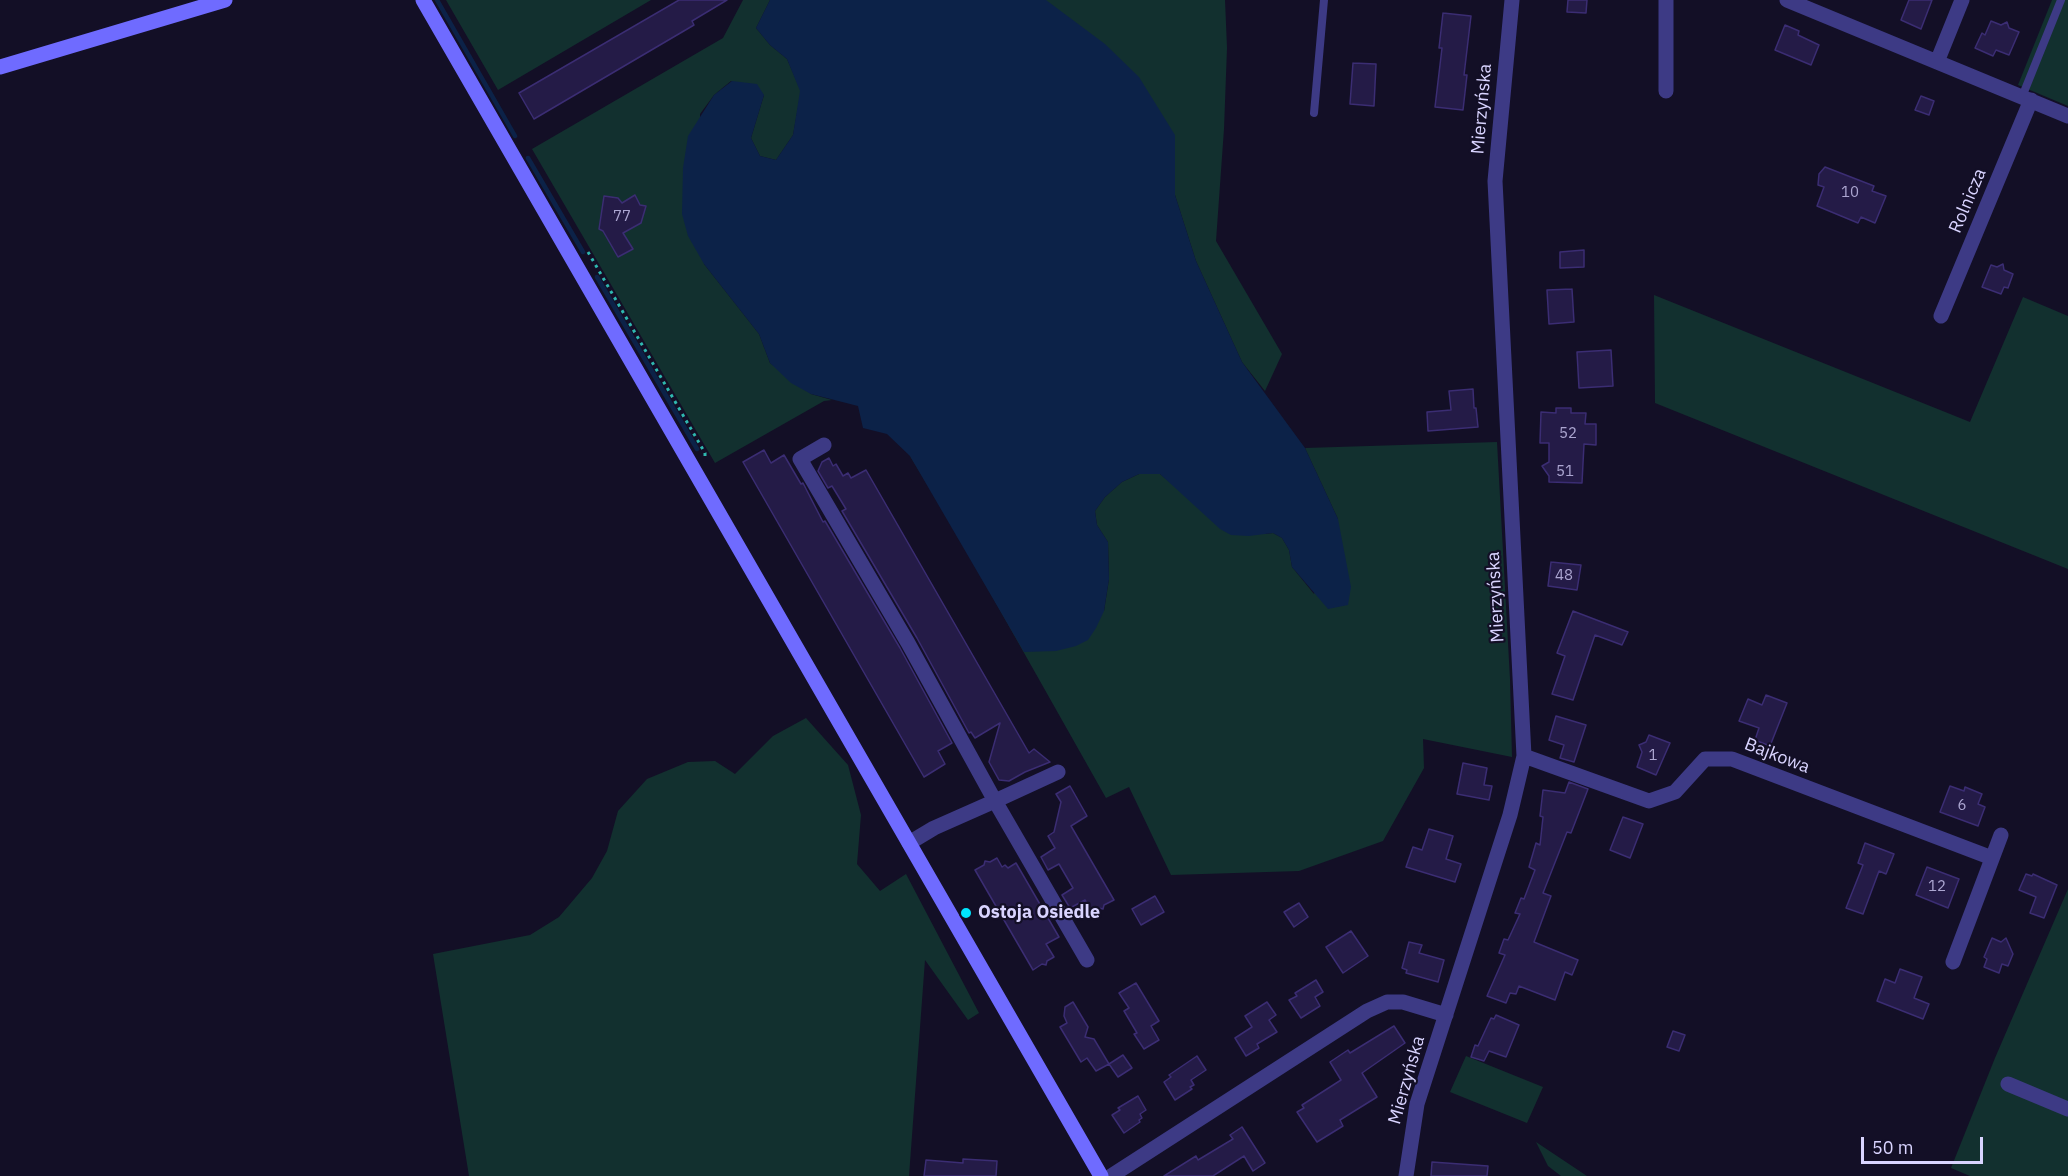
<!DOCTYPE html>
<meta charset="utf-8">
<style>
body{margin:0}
#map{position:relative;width:2068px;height:1176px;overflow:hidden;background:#130f26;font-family:"IBM Plex Sans",sans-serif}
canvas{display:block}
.scale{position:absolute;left:1861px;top:1137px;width:122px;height:27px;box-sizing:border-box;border:3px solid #d9d4ff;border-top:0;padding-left:8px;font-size:18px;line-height:21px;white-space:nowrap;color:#d9d4ff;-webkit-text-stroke:4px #130f26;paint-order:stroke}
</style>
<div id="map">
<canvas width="2068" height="1176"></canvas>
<div class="scale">50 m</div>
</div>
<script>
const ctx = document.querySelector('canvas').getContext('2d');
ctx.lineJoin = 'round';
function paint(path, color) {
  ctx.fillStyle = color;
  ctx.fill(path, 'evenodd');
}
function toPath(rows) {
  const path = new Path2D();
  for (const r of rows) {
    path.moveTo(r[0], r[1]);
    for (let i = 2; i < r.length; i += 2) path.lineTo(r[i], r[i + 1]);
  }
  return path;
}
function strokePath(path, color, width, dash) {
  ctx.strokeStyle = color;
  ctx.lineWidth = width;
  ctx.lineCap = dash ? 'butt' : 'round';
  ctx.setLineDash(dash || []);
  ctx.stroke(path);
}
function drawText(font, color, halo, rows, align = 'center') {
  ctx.font = font + ' "IBM Plex Sans",sans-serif';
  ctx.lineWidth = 4.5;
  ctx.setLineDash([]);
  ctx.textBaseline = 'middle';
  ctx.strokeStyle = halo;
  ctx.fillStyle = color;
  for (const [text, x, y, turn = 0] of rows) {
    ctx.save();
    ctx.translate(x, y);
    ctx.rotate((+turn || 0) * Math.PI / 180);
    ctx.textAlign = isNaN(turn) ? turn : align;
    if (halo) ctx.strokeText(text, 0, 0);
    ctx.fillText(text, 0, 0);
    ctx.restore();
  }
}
paint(toPath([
 [446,0,651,0,498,90],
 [743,0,770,0,756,28,770,45,787,59,801,91,793,135,776,160,760,156,751,138,764,95,731,81,714,95,700,114,704,264,759,334,770,363,811,394,832,400,824,401,715,463,532,149,723,38],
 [1041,0,1225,0,1227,48,1224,129,1216,241,1282,354,1265,391,1242,362,1196,261,1175,195,1174,135],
 [2052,0,2068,0,2068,106,2018,85],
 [1654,295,1970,422,2023,297,2068,316,2068,569,1655,403],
 [1497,442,1510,679,1512,757,1423,739,1424,768,1383,841,1299,871,1171,875,1129,787,1106,798,949,520,910,456,1104,611,1109,579,1108,542,1097,525,1095,511,1105,497,1122,482,1139,474,1160,474,1178,489,1265,534,1273,533,1282,538,1289,550,1292,567,1314,594,1338,519,1305,448],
 [806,718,848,765,861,815,857,864,880,891,906,874,979,1013,968,1020,925,960,909,1176,469,1176,433,954,530,935,559,917,592,878,607,851,618,811,647,779,688,762,715,761,735,774,773,736],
 [2068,889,2068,1176,1970,1176,1951,1168,1995,1058],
 [1466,1056,1543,1087,1527,1123,1450,1092],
 [1536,1142,1587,1176,1561,1176,1548,1166]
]), '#12302f');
paint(toPath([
 [770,0,1046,0,1105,44,1139,77,1175,135,1175,195,1196,261,1242,362,1305,448,1338,519,1351,587,1348,605,1328,609,1292,567,1289,550,1282,538,1273,533,1249,536,1231,535,1220,529,1160,474,1139,474,1122,482,1105,497,1095,511,1097,525,1108,542,1109,579,1104,611,1096,628,1088,640,1076,646,1056,651,1024,652,910,456,887,434,863,428,858,406,811,394,791,383,770,363,759,334,704,264,688,236,682,214,683,168,688,136,714,95,732,81,757,84,764,95,751,138,760,156,776,160,793,135,800,91,787,59,770,45,756,28]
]), '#0c2248');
strokePath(toPath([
 [437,0,515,136],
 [528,158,583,252],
 [597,277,697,449]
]), '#0c2248', 4.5);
const building = toPath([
 [679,0,727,0,692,21,694,25,534,119,519,93,679,0],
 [1568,0,1587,0,1586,13,1567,12,1568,0],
 [1909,0,1932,0,1921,29,1901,20,1909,0],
 [1443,13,1471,16,1464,75,1467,75,1463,110,1435,107,1442,48,1439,48,1443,13],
 [1991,21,2001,25,2007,22,2009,28,2019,32,2009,55,1996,50,1993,56,1975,48,1982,33,1985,35,1991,21],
 [1785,25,1799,31,1798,35,1819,45,1811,65,1775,50,1785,25],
 [1353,63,1376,64,1374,106,1350,104,1353,63],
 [1921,96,1934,101,1929,115,1915,110,1921,96],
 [1825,167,1874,186,1872,191,1886,196,1875,223,1861,217,1858,223,1817,206,1824,187,1818,185,1819,174,1825,167],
 [635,195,640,205,646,206,641,223,623,233,633,249,618,257,603,231,599,229,604,196,618,198,622,203,635,195],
 [1584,250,1584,267,1560,268,1560,252,1584,250],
 [2003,264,2004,270,2013,274,2008,288,2004,287,2001,294,1982,287,1991,265,1997,267,2003,264],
 [1572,289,1574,322,1549,324,1547,290,1572,289],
 [1611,350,1613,386,1579,388,1577,352,1611,350],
 [1473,389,1474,408,1476,408,1478,427,1428,431,1427,412,1451,410,1449,391,1473,389],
 [1556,408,1571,408,1571,413,1586,413,1585,424,1596,424,1596,445,1584,444,1582,483,1549,482,1549,476,1542,466,1549,462,1549,443,1540,443,1541,412,1556,413,1556,408],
 [764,450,771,463,784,455,801,484,803,483,823,522,825,521,900,648,952,743,938,751,945,764,924,777,743,462,764,450],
 [829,458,833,466,836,464,843,476,848,473,851,478,866,470,1029,753,1034,749,1050,762,1025,772,1009,781,999,780,989,762,1000,723,975,738,971,732,969,733,917,638,842,511,846,509,832,486,828,488,818,471,822,462,829,458],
 [1551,562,1581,565,1577,590,1548,586,1551,562],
 [1573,611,1628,632,1622,645,1595,635,1573,700,1552,694,1565,656,1557,653,1573,611],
 [1766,695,1787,703,1770,746,1755,740,1759,728,1739,721,1748,699,1762,705,1766,695],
 [1556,716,1586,725,1574,762,1560,758,1564,745,1549,740,1556,716],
 [1649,735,1670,743,1656,775,1637,767,1642,752,1639,745,1646,742,1649,735],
 [1463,763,1487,768,1484,785,1492,786,1489,800,1457,794,1463,763],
 [1569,782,1588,789,1571,833,1567,832,1543,893,1551,896,1534,942,1578,960,1572,975,1565,972,1555,1000,1519,986,1516,994,1510,993,1506,1003,1487,996,1505,955,1499,953,1504,939,1508,940,1520,914,1515,913,1521,898,1524,899,1535,870,1529,867,1536,843,1540,845,1543,817,1540,816,1543,790,1565,793,1569,782],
 [1070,786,1087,816,1071,826,1114,900,1104,905,1103,909,1099,908,1092,912,1085,900,1070,908,1062,895,1073,888,1059,864,1048,870,1041,857,1055,848,1048,836,1054,832,1061,802,1056,794,1070,786],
 [1950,786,1964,791,1965,787,1982,794,1978,804,1985,807,1978,826,1940,812,1950,786],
 [1623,817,1643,824,1630,858,1610,850,1623,817],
 [1429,829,1453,836,1446,859,1461,864,1455,882,1406,867,1413,847,1422,850,1429,829],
 [1865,843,1894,854,1886,874,1879,871,1863,914,1846,908,1863,865,1858,863,1865,843],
 [997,858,1002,867,1005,865,1008,868,1016,863,1059,937,1046,944,1054,957,1047,961,1046,965,1042,964,1033,970,975,870,984,865,985,861,990,862,997,858],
 [1927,867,1959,879,1948,908,1916,895,1927,867],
 [2026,874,2032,876,2033,874,2057,885,2044,918,2030,913,2036,897,2019,890,2026,874],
 [1155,896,1164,912,1141,925,1132,909,1155,896],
 [1299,903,1308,917,1294,927,1284,912,1299,903],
 [1351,931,1368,956,1343,973,1326,947,1351,931],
 [1992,938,2001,942,2006,938,2013,954,2008,966,2002,964,1999,973,1984,967,1987,959,1984,957,1992,938],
 [1409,942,1422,945,1419,953,1444,960,1438,982,1406,973,1407,970,1402,968,1409,942],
 [1900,969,1922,977,1914,998,1929,1004,1923,1019,1877,1001,1885,979,1895,983,1900,969],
 [1316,980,1323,992,1315,997,1320,1006,1301,1018,1289,1000,1297,996,1295,993,1316,980],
 [1136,983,1159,1021,1151,1026,1159,1040,1144,1049,1134,1034,1137,1033,1124,1011,1129,1008,1119,993,1136,983],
 [1073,1002,1088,1027,1085,1037,1094,1039,1109,1064,1096,1071,1087,1058,1081,1062,1060,1027,1067,1023,1064,1016,1065,1007,1073,1002],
 [1267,1002,1276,1015,1269,1020,1277,1032,1257,1044,1259,1048,1246,1056,1235,1038,1252,1027,1245,1016,1267,1002],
 [1496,1015,1519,1025,1506,1057,1489,1051,1484,1061,1471,1057,1475,1045,1478,1046,1491,1018,1494,1019,1496,1015],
 [1394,1026,1405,1043,1362,1073,1377,1097,1340,1120,1343,1126,1317,1142,1297,1112,1304,1108,1302,1105,1341,1080,1330,1062,1348,1050,1350,1053,1394,1026],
 [1673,1031,1685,1035,1679,1051,1667,1047,1673,1031],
 [1123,1055,1132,1068,1118,1077,1109,1064,1123,1055],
 [1197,1056,1206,1070,1191,1080,1194,1085,1190,1087,1192,1089,1175,1100,1164,1082,1171,1077,1169,1075,1197,1056],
 [1138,1096,1146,1110,1140,1114,1142,1118,1139,1120,1140,1122,1124,1133,1112,1115,1120,1110,1118,1108,1138,1096],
 [1242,1127,1265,1163,1253,1171,1244,1156,1213,1176,1164,1176,1196,1156,1198,1160,1233,1139,1230,1135,1242,1127],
 [963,1159,997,1161,996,1176,924,1176,926,1160,963,1163,963,1159],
 [1432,1162,1488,1166,1487,1176,1431,1176,1432,1162]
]);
paint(building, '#241b47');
strokePath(building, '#3b2d73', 1.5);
strokePath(toPath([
 [588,252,705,453,705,457]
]), '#2fb8b0', 3, [3, 4.5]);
strokePath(toPath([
 [2022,97,2061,0],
 [1314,113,1324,0]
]), '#3d3a85', 8);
strokePath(toPath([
 [1787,0,2068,116],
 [1937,62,1962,0],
 [1666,91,1666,0],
 [1941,316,2031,100],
 [824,445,800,459,908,643,995,801,1058,772],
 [1524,756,1649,801,1675,792,1705,759,1732,759,1992,858],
 [909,843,934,828,995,801,1087,960],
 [1953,962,2001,835],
 [2008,1084,2068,1109],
 [1111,1176,1367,1011,1387,1002,1403,1002,1446,1015],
 [1406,1176,1417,1104,1510,815,1524,756,1495,181,1512,0]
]), '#3d3a85', 15);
strokePath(toPath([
 [423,0,1101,1176],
 [0,67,225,0]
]), '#6f6bff', 15);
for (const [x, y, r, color] of [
 [966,913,6,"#00e5ff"]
]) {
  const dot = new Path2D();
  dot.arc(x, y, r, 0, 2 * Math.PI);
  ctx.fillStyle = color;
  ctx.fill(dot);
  strokePath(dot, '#130f26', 2);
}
drawText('15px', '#aca6d1', null, [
 ["10",1850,193],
 ["77",622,217],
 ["52",1568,434],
 ["51",1565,472],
 ["48",1564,576],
 ["1",1653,756],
 ["6",1962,806],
 ["12",1937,887]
]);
drawText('18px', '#d9d4ff', '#130f26', [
 ["Mierzyńska",1482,109,-85],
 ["Rolnicza",1968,201,-67],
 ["Mierzyńska",1496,597,-93],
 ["Bajkowa",1777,756,21],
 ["Mierzyńska",1407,1080,-74]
]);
drawText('bold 18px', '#d9d4ff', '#130f26', [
 ["Ostoja Osiedle",978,913]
], 'left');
</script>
